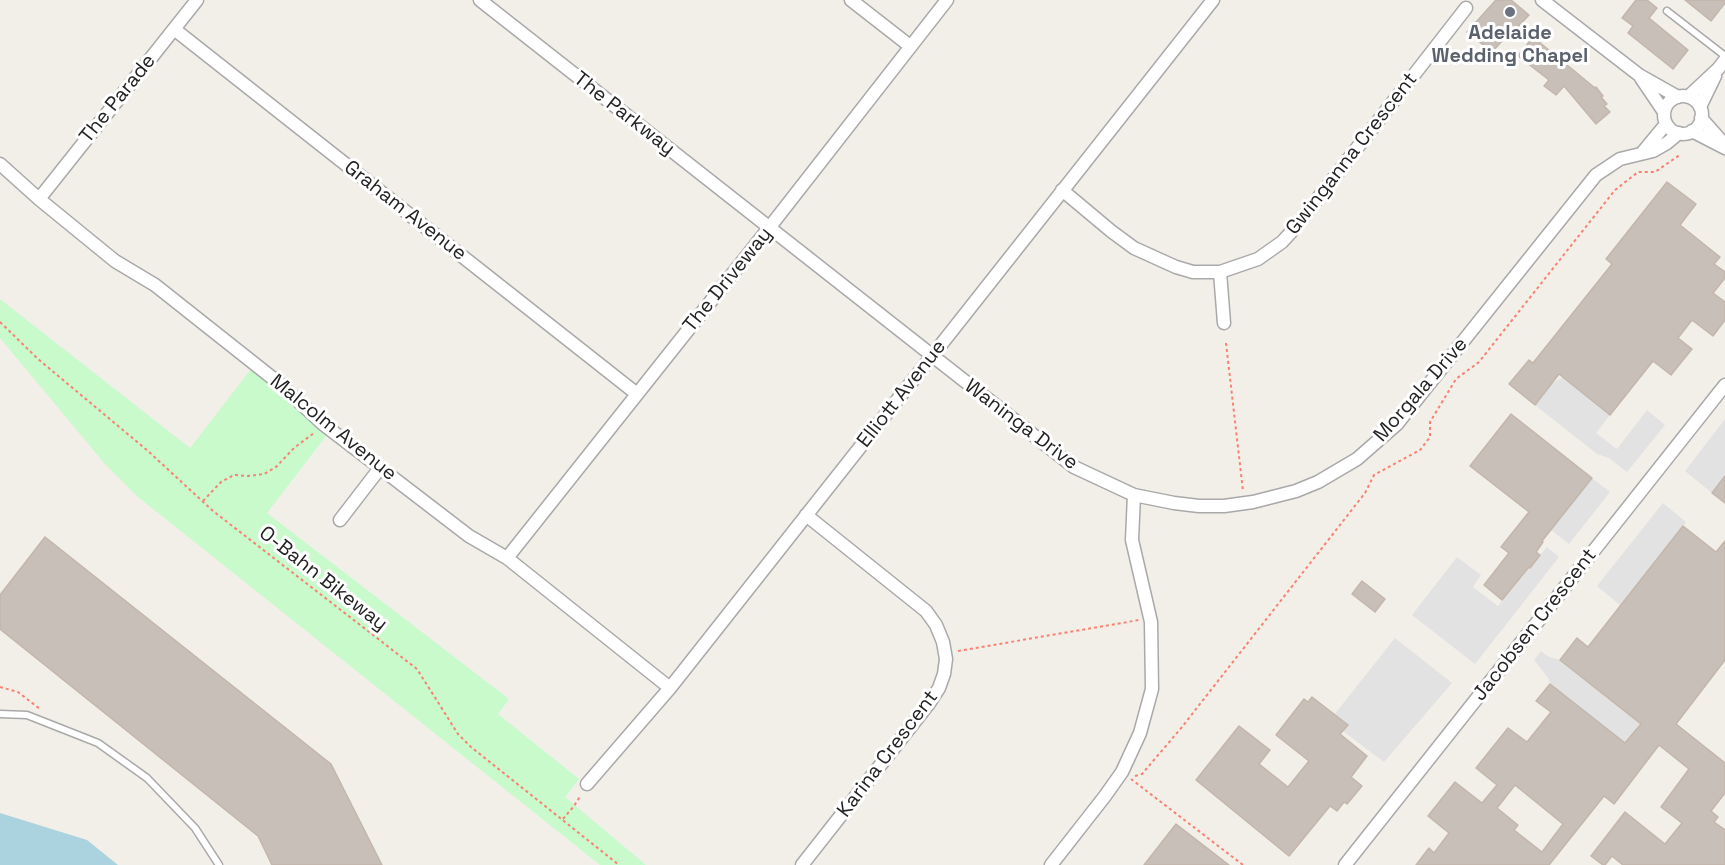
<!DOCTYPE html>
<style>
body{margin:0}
canvas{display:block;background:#f2efe9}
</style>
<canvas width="1725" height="865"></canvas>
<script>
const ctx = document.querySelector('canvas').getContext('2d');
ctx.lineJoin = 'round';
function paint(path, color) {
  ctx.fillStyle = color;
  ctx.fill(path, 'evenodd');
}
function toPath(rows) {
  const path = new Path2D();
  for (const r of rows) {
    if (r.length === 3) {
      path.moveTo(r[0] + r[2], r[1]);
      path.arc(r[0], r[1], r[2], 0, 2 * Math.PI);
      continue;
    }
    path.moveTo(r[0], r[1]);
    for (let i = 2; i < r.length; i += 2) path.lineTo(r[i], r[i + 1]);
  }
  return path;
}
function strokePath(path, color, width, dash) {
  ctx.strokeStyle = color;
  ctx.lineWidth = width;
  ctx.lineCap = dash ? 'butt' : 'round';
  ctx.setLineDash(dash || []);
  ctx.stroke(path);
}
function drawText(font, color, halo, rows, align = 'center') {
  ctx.font = font + ' "Space Grotesk",sans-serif';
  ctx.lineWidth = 6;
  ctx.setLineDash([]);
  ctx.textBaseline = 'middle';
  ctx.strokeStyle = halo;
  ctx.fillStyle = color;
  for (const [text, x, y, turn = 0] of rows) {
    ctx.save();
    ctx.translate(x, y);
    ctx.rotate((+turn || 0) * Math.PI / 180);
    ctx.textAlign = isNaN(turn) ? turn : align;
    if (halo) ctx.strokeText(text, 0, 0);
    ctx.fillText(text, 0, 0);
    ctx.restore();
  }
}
paint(toPath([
 [0,299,190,448,251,369,276,391,326,436,267,513,509,699,498,714,579,779,565,797,646,865,600,865,138,497,105,464,0,338]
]), '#c8facc');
paint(toPath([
 [1563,377,1610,415,1596,433,1617,449,1647,410,1665,425,1627,472,1609,458,1597,454,1535,405,1551,384],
 [1725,419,1725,476,1712,493,1685,471],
 [1592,478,1610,492,1569,544,1551,530],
 [1663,503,1686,522,1620,605,1597,586],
 [1547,547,1559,557,1475,664,1412,615,1457,557,1481,575,1473,587,1498,606],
 [1395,638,1452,683,1384,762,1343,731,1347,725,1334,715],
 [1541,651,1549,657,1560,660,1641,724,1625,744,1550,684,1549,679,1534,660]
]), '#e2e2e2');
paint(toPath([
 [0,813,87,840,118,865,0,865]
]), '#aad3df');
const building = toPath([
 [1500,0,1511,0,1529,15,1516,29,1515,27,1492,52,1467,32,1495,1,1500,0],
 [1636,0,1647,0,1657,8,1649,18,1688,50,1673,69,1628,33,1633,26,1622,18,1636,0],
 [1685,0,1725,0,1725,3,1711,21,1685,0],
 [1533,37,1595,88,1596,87,1603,96,1601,97,1607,104,1604,106,1610,112,1596,124,1564,86,1556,95,1544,86,1549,80,1518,56,1533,37],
 [1667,182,1696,204,1680,225,1720,257,1714,264,1725,272,1725,278,1713,293,1725,302,1725,320,1713,336,1692,320,1678,338,1692,349,1671,375,1653,361,1610,415,1559,374,1535,405,1509,384,1529,360,1533,363,1612,264,1606,259,1667,182],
 [1511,414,1592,478,1542,541,1543,542,1536,552,1540,555,1530,568,1529,567,1502,600,1484,585,1509,553,1501,547,1529,512,1470,466,1511,414],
 [1725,476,1725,503,1712,493,1725,476],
 [1683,526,1716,552,1725,541,1725,660,1676,724,1725,763,1725,793,1711,811,1718,817,1714,822,1725,830,1725,865,1623,865,1612,856,1605,865,1603,865,1591,856,1625,812,1665,844,1682,823,1661,807,1689,769,1659,745,1614,804,1604,796,1549,865,1416,865,1429,848,1434,853,1449,833,1428,816,1455,782,1482,803,1497,785,1476,768,1508,728,1527,742,1551,712,1536,701,1550,684,1625,743,1641,724,1560,660,1577,638,1588,647,1683,526],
 [1515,785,1563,824,1542,852,1514,830,1518,825,1497,808,1515,785],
 [45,537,331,764,382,865,272,865,258,836,0,629,0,595,45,537],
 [1362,581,1385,599,1375,612,1352,594,1362,581],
 [1312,697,1348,725,1340,734,1367,756,1351,777,1362,786,1347,804,1344,802,1337,811,1330,806,1289,856,1196,780,1239,726,1270,750,1259,764,1288,787,1309,761,1276,735,1304,699,1308,702,1312,697],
 [1176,824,1229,865,1144,865,1176,824]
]);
paint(building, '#c7bfb8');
strokePath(building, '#c4b6ab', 1.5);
const service = toPath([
 [1667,11,1725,56],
 [0,714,27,715,98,743,147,778,195,828,219,865]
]);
const minor = toPath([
 [480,0,1074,467,1134,495,1132,540,1151,622,1152,689,1140,733,1122,772,1105,796,1051,865],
 [851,0,910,46],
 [1542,0,1639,75,1678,97],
 [174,29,637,394],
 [1641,78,1664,112],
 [1683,115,19],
 [1688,97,1718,69,1725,60],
 [1700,107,1715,76],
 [1701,118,1725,145],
 [1692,131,1725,148],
 [1642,153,1666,124],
 [0,164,39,199,115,261,155,285,280,384,323,424,469,536,507,558,670,688],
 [1062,190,1111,231,1134,248,1176,267,1193,272,1220,272,1258,259,1282,242,1294,229,1466,8],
 [39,199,197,0],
 [1220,272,1224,323],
 [1134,495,1174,503,1199,506,1224,506,1253,502,1296,491,1318,482,1357,459,1397,424,1596,175,1620,159,1653,151,1667,143,1679,133],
 [340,520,380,468],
 [507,558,769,228,947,0],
 [587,784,670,688,1213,0],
 [802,865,930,702,939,688,944,674,946,659,943,642,936,625,926,611,806,515],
 [1345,865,1725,385]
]);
strokePath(service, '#a9a9a9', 9);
strokePath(minor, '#a9a9a9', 15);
strokePath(toPath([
 [0,322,38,359,148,451,213,511,417,669,458,734,471,747,619,865],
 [1226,343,1243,491],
 [203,501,221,482,234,475,248,476,264,474,276,467,294,448,314,433],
 [958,651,1139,620],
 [0,687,18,692,40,709],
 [1135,776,1142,774,1182,727,1365,493,1374,475,1420,450,1430,437,1430,422,1456,379,1479,362,1615,190,1638,172,1655,172,1681,154],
 [1131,779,1243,865],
 [563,819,574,806,581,795]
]), '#fa8072', 2, [3, 3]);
strokePath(service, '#fff', 6);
strokePath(minor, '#fff', 12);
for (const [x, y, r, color] of [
 [1510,12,6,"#6b7280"]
]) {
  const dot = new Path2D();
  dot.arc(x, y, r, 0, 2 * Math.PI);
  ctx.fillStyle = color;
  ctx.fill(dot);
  strokePath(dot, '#fff', 2);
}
drawText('bold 20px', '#5b616d', '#fff', [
 ["Adelaide",1510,34],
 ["Wedding Chapel",1510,57]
]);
drawText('20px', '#222', '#fff', [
 ["The Parade",118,99,-51],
 ["The Parkway",624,114,38],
 ["Gwinganna Crescent",1352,154,-52],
 ["Graham Avenue",405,211,38],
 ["The Driveway",728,280,-51],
 ["Morgala Drive",1421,390,-49],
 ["Elliott Avenue",902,394,-52],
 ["Waninga Drive",1021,425,37],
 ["Malcolm Avenue",333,428,39],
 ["O-Bahn Bikeway",323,579,38],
 ["Jacobsen Crescent",1535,625,-52],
 ["Karina Crescent",888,754,-53]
]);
</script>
